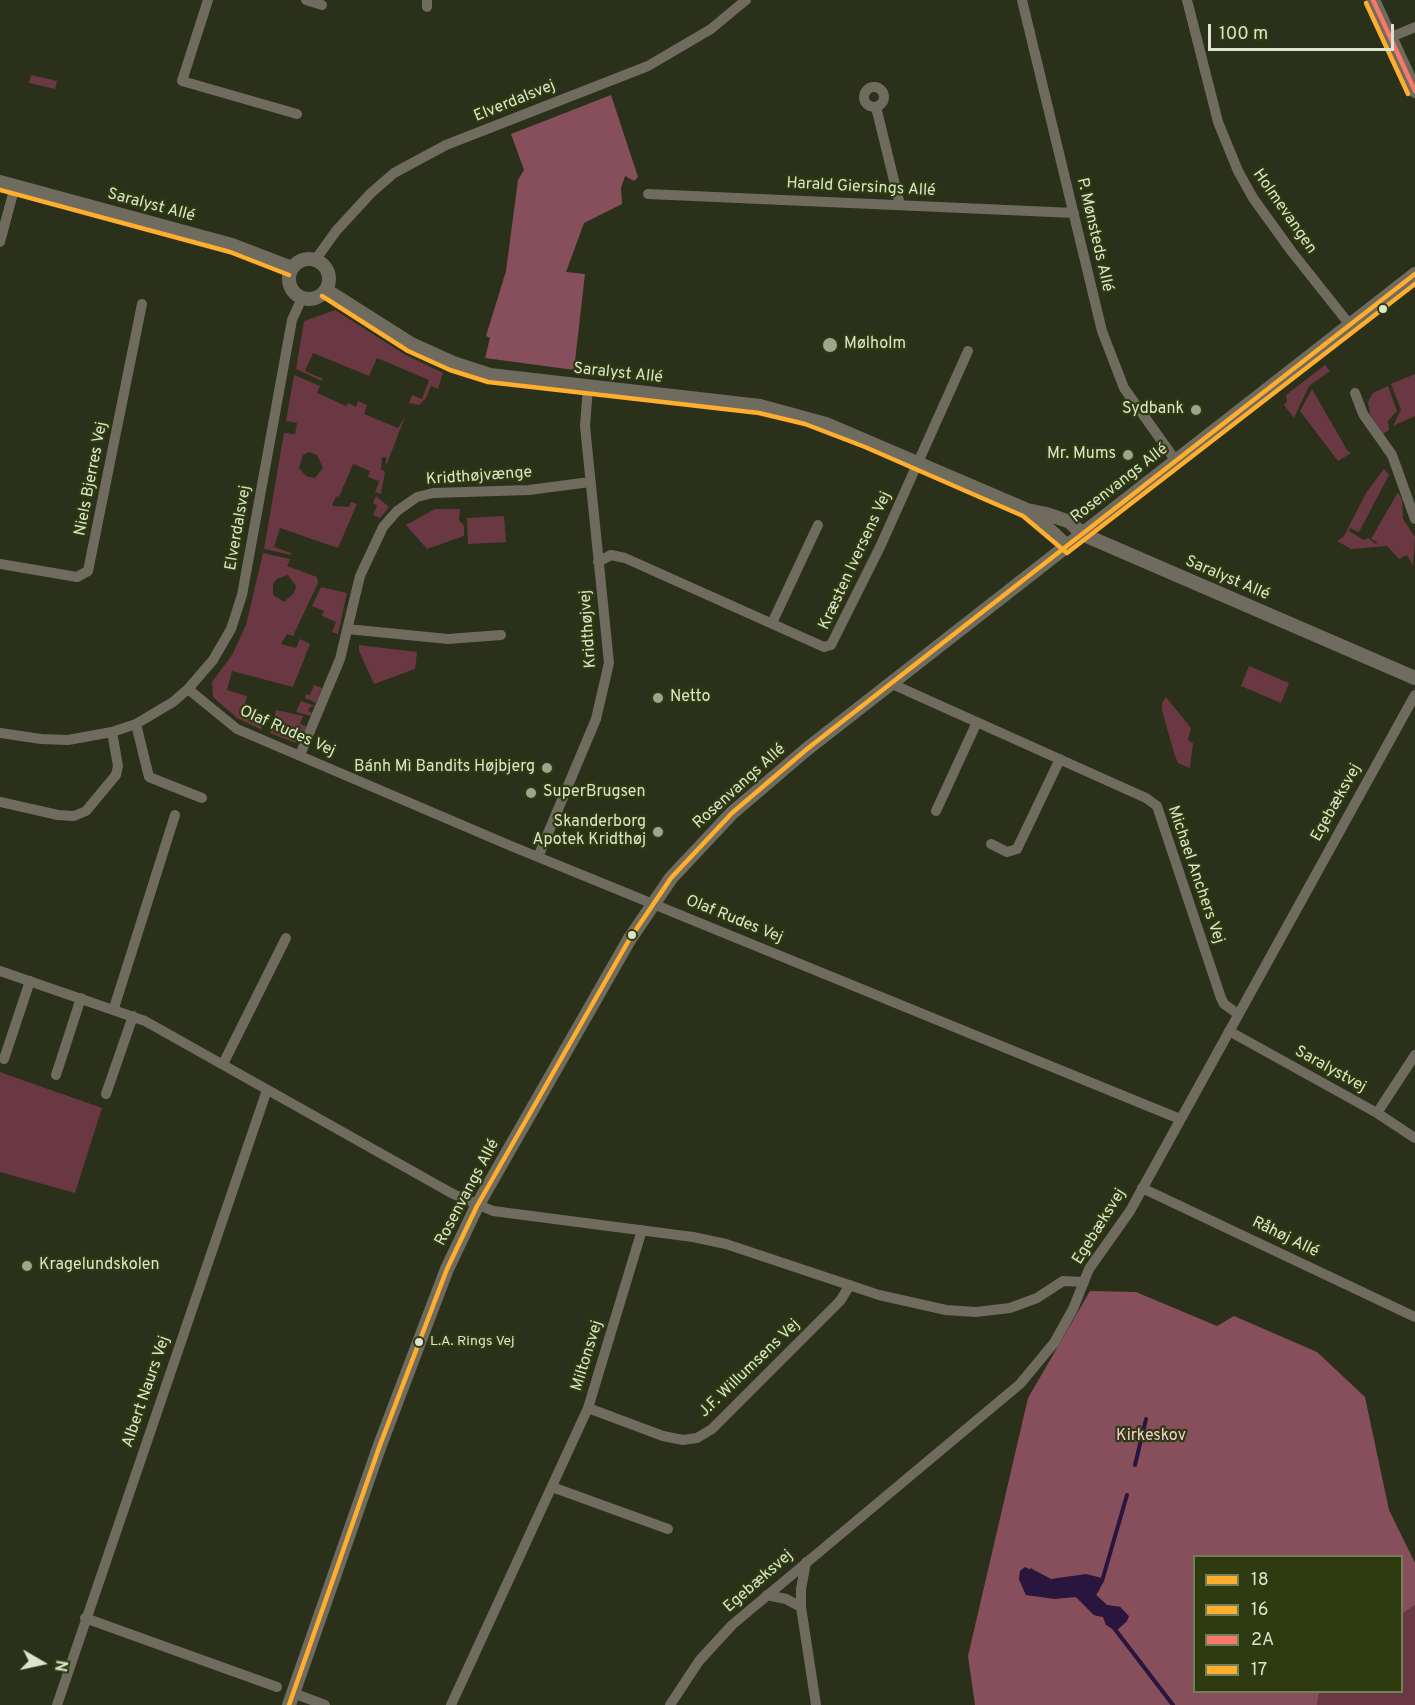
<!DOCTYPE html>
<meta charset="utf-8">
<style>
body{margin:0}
#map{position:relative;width:1415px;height:1705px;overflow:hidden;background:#2a3019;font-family:Overpass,sans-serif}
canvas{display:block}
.legend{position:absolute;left:1193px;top:1555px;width:210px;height:138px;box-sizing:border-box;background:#2e3a0f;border:2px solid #737e5b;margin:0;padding:8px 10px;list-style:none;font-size:18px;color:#dbe4cc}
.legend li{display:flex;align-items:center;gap:12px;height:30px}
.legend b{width:30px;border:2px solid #737e5b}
.north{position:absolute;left:12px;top:1633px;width:60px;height:60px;-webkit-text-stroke:4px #2e3a0f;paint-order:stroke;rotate:99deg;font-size:16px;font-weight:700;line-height:24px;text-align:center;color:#dbe4cc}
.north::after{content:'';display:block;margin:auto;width:21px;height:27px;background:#dbe4cc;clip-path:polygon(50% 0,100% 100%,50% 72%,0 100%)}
.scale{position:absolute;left:1208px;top:24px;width:186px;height:27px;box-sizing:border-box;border:3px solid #dbe4cc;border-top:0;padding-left:8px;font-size:18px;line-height:21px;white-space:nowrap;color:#dbe4cc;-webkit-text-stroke:4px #2e3a0f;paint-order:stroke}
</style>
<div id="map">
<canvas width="1415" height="1705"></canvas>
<ul class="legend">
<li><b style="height:8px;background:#ffae2d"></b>18</li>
<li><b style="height:8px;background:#ffae2d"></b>16</li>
<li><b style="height:8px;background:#fa786b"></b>2A</li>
<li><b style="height:8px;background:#ffae2d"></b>17</li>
</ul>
<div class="north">N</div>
<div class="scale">100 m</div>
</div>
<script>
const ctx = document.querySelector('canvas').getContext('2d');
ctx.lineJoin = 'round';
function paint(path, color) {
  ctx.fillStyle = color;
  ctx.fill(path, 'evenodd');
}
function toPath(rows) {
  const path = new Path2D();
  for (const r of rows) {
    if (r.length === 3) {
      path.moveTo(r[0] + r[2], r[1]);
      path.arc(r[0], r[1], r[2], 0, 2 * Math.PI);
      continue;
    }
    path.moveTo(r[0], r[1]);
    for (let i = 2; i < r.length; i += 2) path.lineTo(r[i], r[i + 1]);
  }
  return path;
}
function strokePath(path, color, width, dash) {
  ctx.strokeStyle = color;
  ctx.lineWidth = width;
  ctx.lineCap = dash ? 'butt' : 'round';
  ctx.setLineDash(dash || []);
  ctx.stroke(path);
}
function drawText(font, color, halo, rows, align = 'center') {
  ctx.font = font + ' Overpass,sans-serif';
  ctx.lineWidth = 4.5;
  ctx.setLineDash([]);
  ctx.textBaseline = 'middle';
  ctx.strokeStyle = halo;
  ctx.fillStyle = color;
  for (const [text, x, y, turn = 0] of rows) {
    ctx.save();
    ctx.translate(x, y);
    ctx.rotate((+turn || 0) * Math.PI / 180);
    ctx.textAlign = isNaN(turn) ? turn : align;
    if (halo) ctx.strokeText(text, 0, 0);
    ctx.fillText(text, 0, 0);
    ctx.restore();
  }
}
paint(toPath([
 [31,75,57,81,55,89,29,83],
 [335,310,404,354,443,373,438,389,431,386,426,398,419,405,409,403,412,395,422,399,429,380,377,358,369,376,313,353,305,371,323,379,322,381,296,369,304,321],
 [1325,365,1330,371,1309,386,1294,418,1284,405,1287,401,1286,395],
 [1415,374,1415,416,1393,426,1401,410,1391,384],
 [294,375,320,386,317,393,346,406,348,403,356,407,358,401,367,405,364,414,398,428,405,417,386,466,386,457,382,457,381,469,385,472,381,494,375,492,379,481,368,477,370,471,353,464,339,497,336,496,332,506,349,507,351,502,357,504,338,548,280,528,274,547,291,553,291,555,264,549,284,433,295,434,297,423,286,421],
 [309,452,317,455,323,468,315,478,306,476,299,468,303,455],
 [1388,386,1397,411,1388,421,1389,430,1383,434,1370,414,1368,402,1373,393],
 [1312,389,1347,450,1351,453,1338,461,1300,411],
 [1384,469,1389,475,1359,532,1350,528,1349,531,1364,540,1368,538,1376,544,1377,542,1371,539,1398,492,1402,500,1403,519,1415,537,1413,566,1407,555,1399,559,1387,546,1351,549,1337,541,1344,536,1366,493],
 [376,496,389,507,380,518,373,515,377,506,373,503],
 [435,509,460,509,459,520,464,526,464,536,427,549,406,525],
 [504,516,506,542,468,544,467,518],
 [263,553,290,559,287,566,317,577,318,583,293,636,287,634,281,644,296,648,300,639,310,644,293,687,232,671,227,690,247,696,242,715,261,723,262,730,237,718,213,697,212,682,232,655,246,625],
 [288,575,296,586,294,593,284,602,273,595,273,584,277,579],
 [321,587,347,593,338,634,332,632,336,622,322,616,324,611,312,606],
 [359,645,417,652,415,669,374,684,359,651],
 [1249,666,1289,683,1281,703,1241,686],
 [314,685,322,688,316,703,305,698,306,694,310,695],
 [1166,697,1191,728,1188,740,1193,743,1190,768,1178,763,1174,753,1162,710,1162,703],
 [301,701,315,706,310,707,308,711,312,713,311,716,296,712],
 [276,710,303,716,300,724,306,726,300,741,295,743,270,733],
 [0,1072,102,1108,75,1193,0,1172],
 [1415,1605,1415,1705,1317,1705,1319,1692,1402,1692,1402,1614]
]), '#6a3843');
paint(toPath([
 [611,95,638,177,634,181,625,176,621,188,622,204,584,223,566,272,585,274,574,370,485,358,490,338,486,336,506,271,518,180,524,170,511,134],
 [1090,1291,1136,1292,1217,1326,1234,1316,1317,1352,1365,1397,1389,1510,1415,1563,1415,1605,1402,1614,1402,1556,1194,1556,1194,1692,1319,1692,1317,1705,975,1705,968,1656,1028,1398],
 [1031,1568,1051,1579,1100,1589,1096,1595,1107,1605,1120,1607,1125,1612,1127,1621,1116,1631,1103,1617,1094,1615,1076,1597,1026,1595,1019,1579]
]), '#874f5b');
paint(toPath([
 [1025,1567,1051,1579,1086,1574,1102,1578,1103,1583,1096,1595,1107,1605,1120,1607,1129,1616,1127,1621,1116,1631,1106,1625,1103,1617,1094,1615,1076,1597,1055,1599,1026,1595,1019,1579,1020,1571]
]), '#2a153f');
strokePath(toPath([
 [1135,1465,1146,1419],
 [1102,1581,1127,1495],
 [1114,1628,1173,1705]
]), '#2a153f', 4);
strokePath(toPath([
 [208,0,182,81,297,114],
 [306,0,322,5],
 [1022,0,1102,331,1124,388,1176,461],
 [1187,0,1218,122,1238,171,1253,198,1292,252,1350,325],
 [427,7,427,0],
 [1389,38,1415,27],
 [874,97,10],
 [876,107,900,205],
 [648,194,1074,213],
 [0,242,15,186],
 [316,259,336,231,371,193,394,173,446,145,648,66,711,29,746,0],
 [1355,393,1363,414,1392,455,1415,519],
 [598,562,611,555,625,558,824,647,831,645,880,547,968,351],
 [0,564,77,577,88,571,142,304],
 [772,623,818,525],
 [347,629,448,639,501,635],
 [892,684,1146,798,1157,806,1221,998,1224,1004,1238,1014],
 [188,689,237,729,511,846,1180,1119],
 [136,724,149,777,202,798],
 [0,733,41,739,68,740,112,732,136,724,173,702,188,689,213,660,231,629,242,595,292,320,302,298],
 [300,755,340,659,360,576,383,527,397,511,417,497,433,493,529,490,590,482],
 [0,802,58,815,74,816,86,811,116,775,118,766,112,732],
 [936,811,977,722],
 [991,844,1007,852,1017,849,1060,759],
 [538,857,596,719,609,663,585,426,588,387],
 [0,971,145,1021,453,1194,493,1211,693,1237,726,1244,879,1295,946,1310,976,1312,1010,1308,1037,1298,1063,1281,1084,1282],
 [114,1008,175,815],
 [1229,1031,1377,1113,1415,1138],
 [4,1059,30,981],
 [223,1064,286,938],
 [56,1075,81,998],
 [106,1094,133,1016],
 [1377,1113,1415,1055],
 [1142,1188,1415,1317],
 [588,1408,663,1436,683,1440,697,1438,712,1429,840,1301,850,1285],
 [552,1487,668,1529],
 [806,1562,801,1589,801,1607,816,1705],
 [767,1595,786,1599,801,1607],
 [85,1618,277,1687],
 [293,1693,325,1705],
 [57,1705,267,1090],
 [451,1705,588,1408,642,1230],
 [670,1705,699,1661,732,1625,1020,1384,1054,1343,1073,1309,1089,1269,1130,1211,1415,695]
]), '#6f6b5f', 10);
strokePath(toPath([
 [1373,0,1415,91],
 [0,182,232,245,292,268],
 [309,279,20],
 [326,290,411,344,453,363,490,375,760,406,826,424,1027,510,1047,514,1070,522,1082,534,1415,678],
 [1029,511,1067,546],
 [289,1705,380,1445,447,1269,477,1206,629,940,671,878,732,813,807,749,1415,274]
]), '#6f6b5f', 14);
strokePath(toPath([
 [289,1705,380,1445,447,1269,477,1206,629,940,671,878,732,813,807,749,1415,274]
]), '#ffae2d', 4.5);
strokePath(toPath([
 [0,190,230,252,289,275],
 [322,296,408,351,450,370,488,382,759,413,805,424,865,447,1023,516,1067,553,1415,284]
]), '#ffae2d', 4.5);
strokePath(toPath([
 [1373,0,1415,91]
]), '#fa786b', 4.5);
strokePath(toPath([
 [1366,3,1408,94]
]), '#ffae2d', 4.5);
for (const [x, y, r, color] of [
 [1383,309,5,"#dbe4cc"],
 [830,345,8,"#9da58d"],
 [1196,410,6,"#9da58d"],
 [1128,455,6,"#9da58d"],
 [658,698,6,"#9da58d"],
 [547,768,6,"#9da58d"],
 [531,793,6,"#9da58d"],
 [658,832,6,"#9da58d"],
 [632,935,5,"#dbe4cc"],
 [27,1266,6,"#9da58d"],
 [419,1342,5,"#dbe4cc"]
]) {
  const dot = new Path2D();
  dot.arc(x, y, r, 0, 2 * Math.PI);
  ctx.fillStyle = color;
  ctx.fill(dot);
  strokePath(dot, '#2e3a0f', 2);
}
drawText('14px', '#dbe4cc', '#2e3a0f', [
 ["L.A. Rings Vej",430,1342]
], 'left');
drawText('16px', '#dbe4cc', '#2e3a0f', [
 ["Elverdalsvej",515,102,-22],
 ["Harald Giersings Allé",861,188,3],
 ["Saralyst Allé",151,206,15],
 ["Holmevangen",1284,212,55],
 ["P. Mønsteds Allé",1094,235,77],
 ["Saralyst Allé",618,374,6],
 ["Kridthøjvænge",479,477,-4],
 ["Niels Bjerres Vej",92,479,-79],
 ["Rosenvangs Allé",1120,484,-38],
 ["Elverdalsvej",239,528,-80],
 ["Kræsten Iversens Vej",856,561,-65],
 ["Saralyst Allé",1227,579,23],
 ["Kridthøjvej",589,629,-94],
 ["Olaf Rudes Vej",287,732,24],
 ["Rosenvangs Allé",740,787,-42],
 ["Egebæksvej",1337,803,-61],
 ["Michael Anchers Vej",1195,875,71],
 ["Olaf Rudes Vej",734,920,22],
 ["Saralystvej",1330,1070,29],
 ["Rosenvangs Allé",468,1193,-62],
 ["Egebæksvej",1100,1227,-58],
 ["Råhøj Allé",1285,1238,26],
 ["Miltonsvej",588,1356,-73],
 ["J.F. Willumsens Vej",750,1369,-44],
 ["Albert Naurs Vej",147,1392,-71],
 ["Egebæksvej",759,1582,-41]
]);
drawText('16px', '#dbe4cc', '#2e3a0f', [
 ["Mølholm",844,345],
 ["Sydbank",1184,410,"right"],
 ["Mr. Mums",1116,455,"right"],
 ["Netto",670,698],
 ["Bánh Mì Bandits Højbjerg",535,768,"right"],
 ["SuperBrugsen",543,793],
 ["Skanderborg",646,823,"right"],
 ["Apotek Kridthøj",646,841,"right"],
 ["Kragelundskolen",39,1266]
], 'left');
drawText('16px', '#f6cdd6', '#2e3a0f', [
 ["Kirkeskov",1151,1437]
]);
</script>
